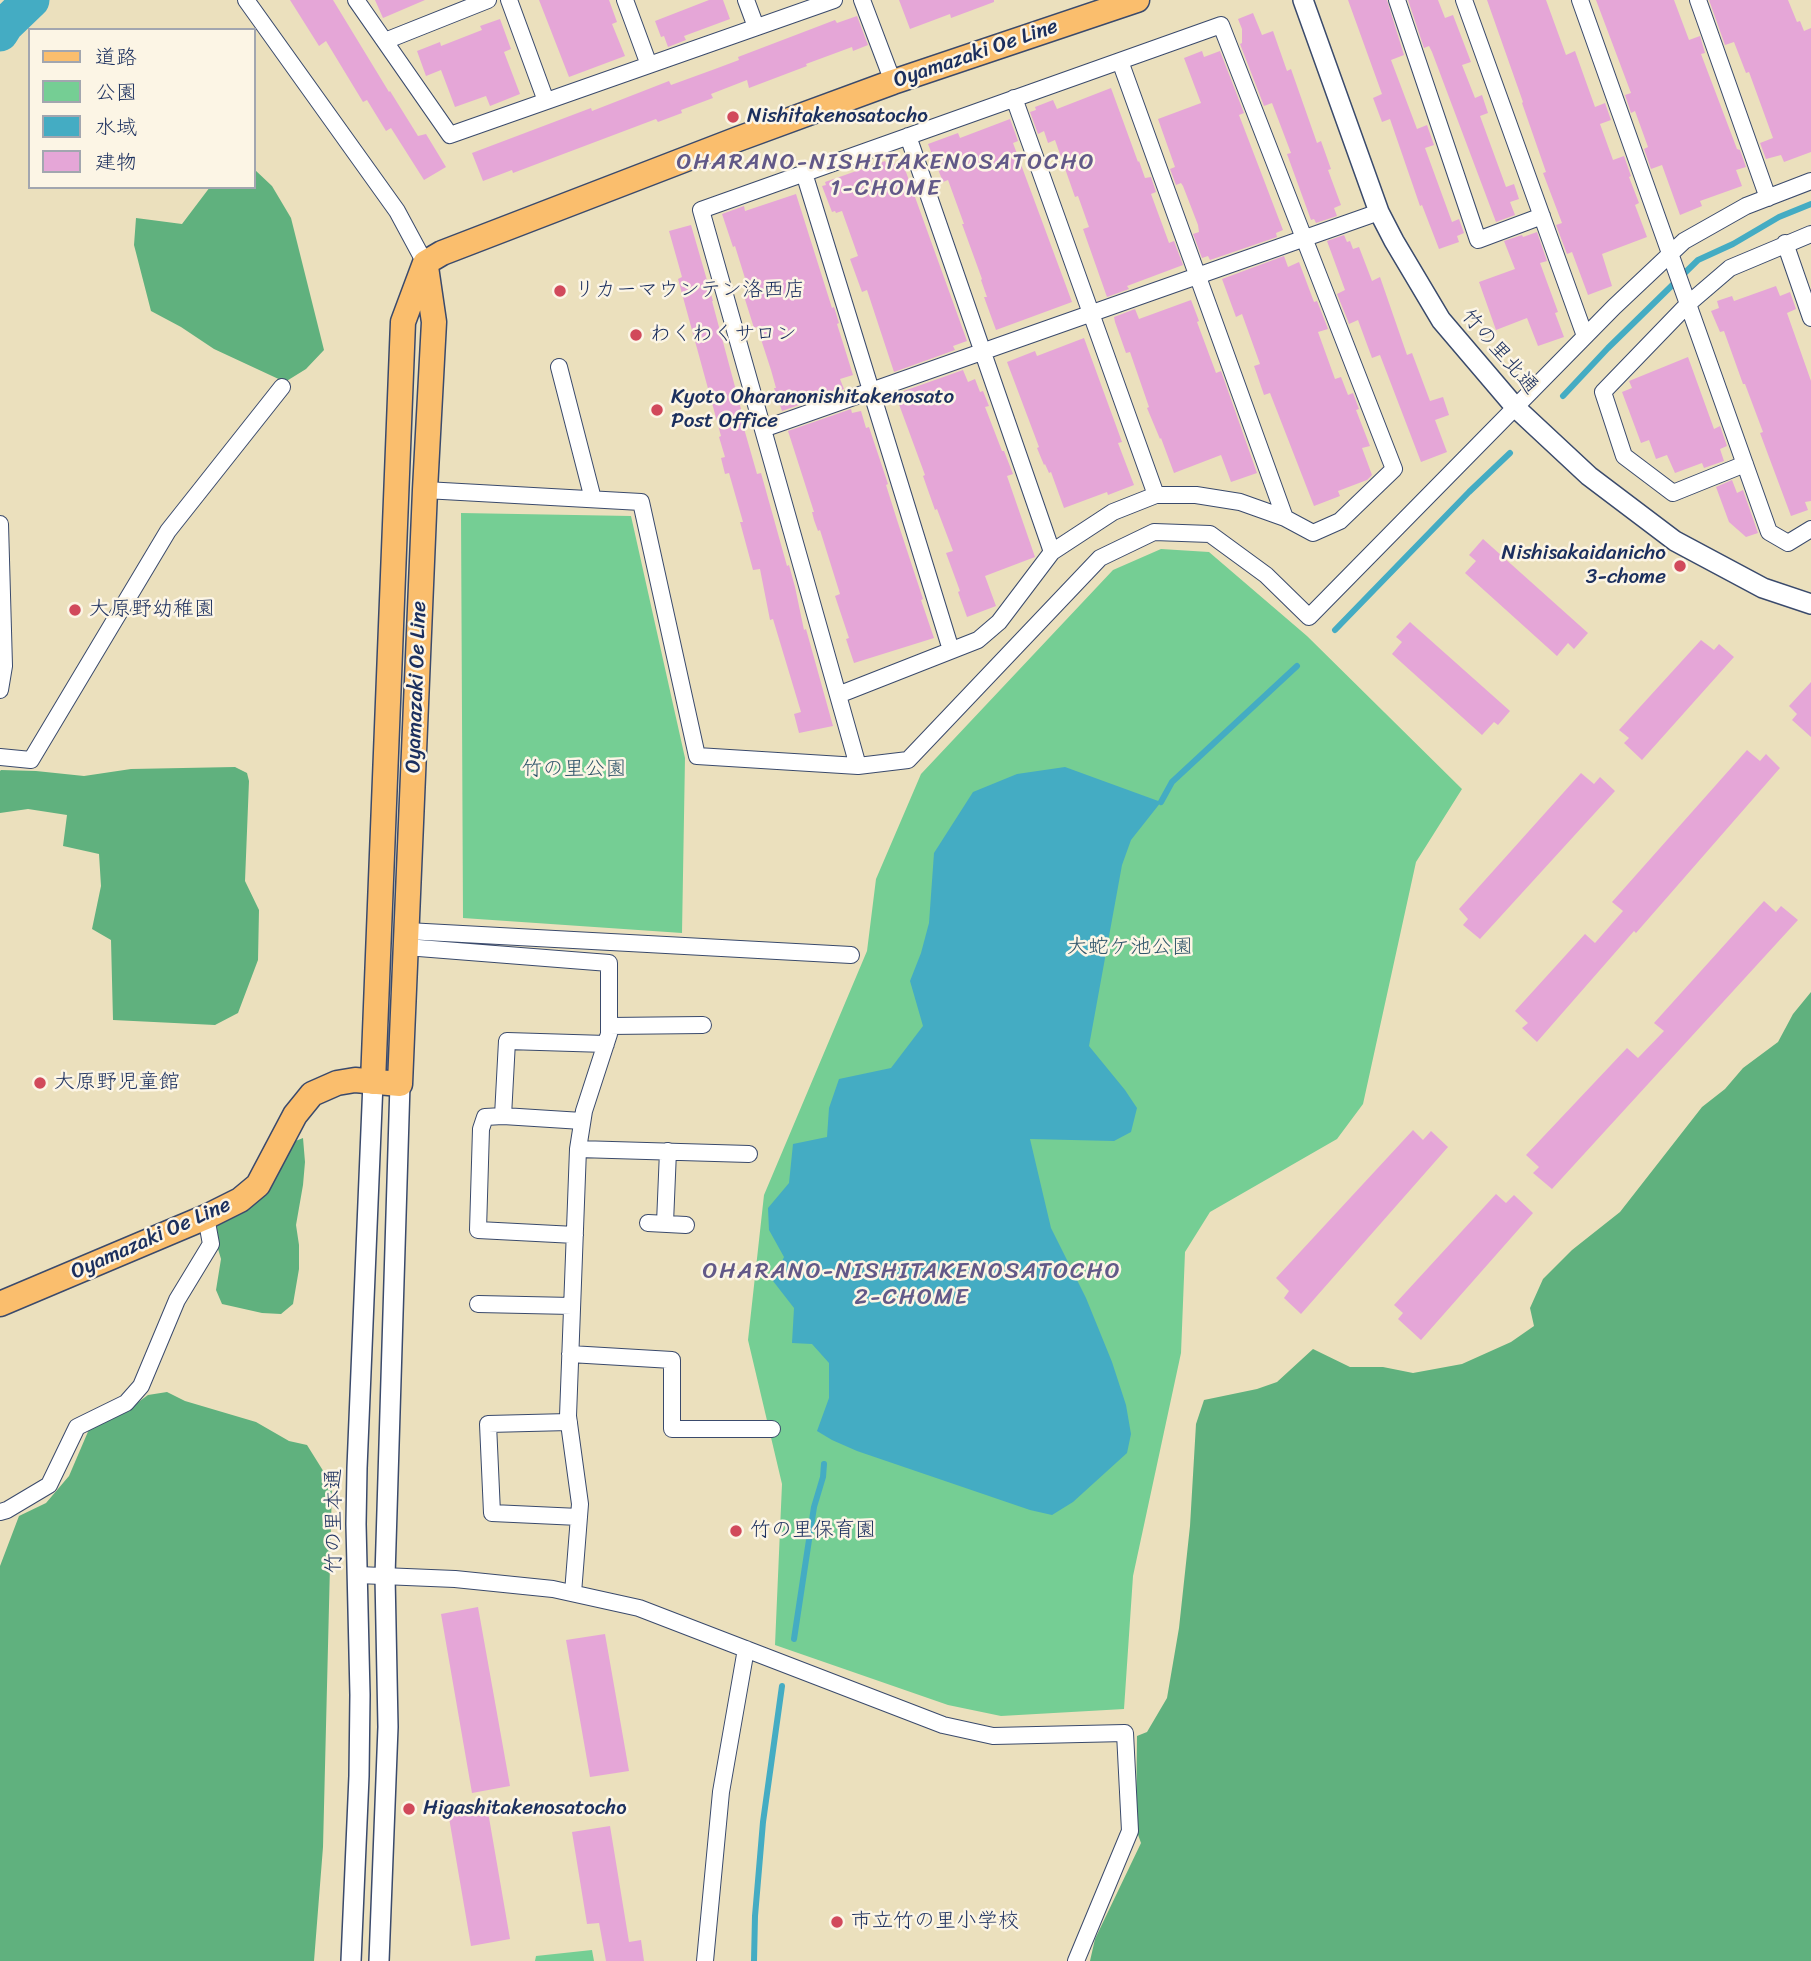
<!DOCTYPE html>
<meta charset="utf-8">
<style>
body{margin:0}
#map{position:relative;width:1811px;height:1961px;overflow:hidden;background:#ebe0bd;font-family:Sriracha,"Klee One",sans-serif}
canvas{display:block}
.legend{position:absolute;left:28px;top:28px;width:228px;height:161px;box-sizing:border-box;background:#fcf5e5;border:2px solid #a2a6af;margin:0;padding:9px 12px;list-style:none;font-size:21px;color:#1b2f5e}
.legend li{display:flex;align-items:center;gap:14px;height:35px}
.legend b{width:35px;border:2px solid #a2a6af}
</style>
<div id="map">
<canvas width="1811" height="1961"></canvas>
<ul class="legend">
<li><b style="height:9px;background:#fabe6d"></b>道路</li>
<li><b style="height:19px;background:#75ce94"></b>公園</li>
<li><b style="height:19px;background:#44acc3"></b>水域</li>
<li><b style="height:19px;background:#e5a6d7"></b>建物</li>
</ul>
</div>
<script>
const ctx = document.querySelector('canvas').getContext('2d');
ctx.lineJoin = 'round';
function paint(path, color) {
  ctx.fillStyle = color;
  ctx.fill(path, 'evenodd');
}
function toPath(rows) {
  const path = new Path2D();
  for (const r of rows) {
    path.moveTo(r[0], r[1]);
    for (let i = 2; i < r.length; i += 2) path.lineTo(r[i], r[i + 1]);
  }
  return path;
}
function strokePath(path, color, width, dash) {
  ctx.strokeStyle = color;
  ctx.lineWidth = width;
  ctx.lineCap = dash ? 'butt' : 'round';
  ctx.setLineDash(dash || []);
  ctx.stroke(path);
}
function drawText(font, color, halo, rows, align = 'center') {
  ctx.font = font + ' Sriracha,"Klee One",sans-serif';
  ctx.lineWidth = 5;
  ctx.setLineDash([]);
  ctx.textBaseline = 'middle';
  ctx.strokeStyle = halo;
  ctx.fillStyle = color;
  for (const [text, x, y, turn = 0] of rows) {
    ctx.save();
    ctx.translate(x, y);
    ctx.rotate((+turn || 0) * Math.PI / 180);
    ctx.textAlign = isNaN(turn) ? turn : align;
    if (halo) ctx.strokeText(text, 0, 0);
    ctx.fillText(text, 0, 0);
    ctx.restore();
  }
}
paint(toPath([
 [461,513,631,516,685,758,682,933,463,918],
 [1161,549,1209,552,1307,636,1462,789,1416,862,1363,1104,1337,1139,1210,1212,1185,1252,1181,1353,1133,1576,1124,1709,1001,1716,948,1705,775,1645,782,1484,748,1340,764,1195,867,951,876,879,921,774,1113,570],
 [592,1950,594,1961,535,1961,536,1956]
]), '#75ce94');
paint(toPath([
 [254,169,272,186,291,218,324,350,306,369,285,382,214,349,181,327,151,311,134,245,136,218,182,224,210,187,254,187],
 [235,767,247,773,249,781,245,881,259,910,258,960,238,1013,215,1025,113,1020,111,940,92,929,101,886,99,854,63,846,67,815,28,809,0,813,0,771,1,770,36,771,84,776,131,769],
 [1811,992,1811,1961,1090,1961,1095,1939,1141,1843,1136,1829,1137,1736,1147,1732,1167,1698,1179,1628,1190,1526,1196,1424,1204,1400,1257,1389,1277,1382,1313,1349,1350,1367,1383,1367,1413,1373,1462,1364,1511,1342,1534,1326,1530,1308,1543,1279,1572,1250,1620,1212,1702,1107,1725,1089,1743,1068,1778,1042,1793,1014],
 [303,1138,305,1162,303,1185,296,1225,299,1245,299,1269,293,1304,281,1314,262,1313,222,1304,216,1290,221,1259,211,1225,288,1144],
 [167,1392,185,1401,256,1422,289,1441,307,1445,332,1485,323,1847,314,1961,0,1961,0,1566,19,1516,46,1503,69,1476,90,1427,133,1406,148,1395]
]), '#60b17e');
paint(toPath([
 [1065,767,1161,802,1131,840,1122,865,1089,1046,1125,1090,1137,1108,1131,1132,1114,1141,1030,1139,1051,1228,1086,1298,1112,1362,1126,1405,1131,1434,1127,1453,1073,1502,1052,1515,1030,1510,857,1451,832,1440,817,1431,829,1398,829,1363,812,1344,792,1343,794,1308,773,1281,784,1257,769,1230,768,1208,789,1183,793,1144,827,1137,829,1108,839,1079,891,1068,923,1026,910,981,921,953,929,923,934,853,973,792,1017,774]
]), '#44acc3');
strokePath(toPath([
 [1563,396,1608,348,1698,260,1733,244,1779,217,1811,204],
 [1335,630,1469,492,1510,453],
 [1161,802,1172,782,1297,666],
 [794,1639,814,1507,823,1477,824,1464],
 [754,1961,755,1916,763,1822,782,1686]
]), '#44acc3', 6);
strokePath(toPath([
 [0,33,5,25,31,0]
]), '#44acc3', 37);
paint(toPath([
 [290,0,333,0,389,92,390,91,418,136,426,134,446,167,424,180,391,128,386,131,367,100,363,102,326,41,319,46],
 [375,0,425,0,383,18],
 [539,0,609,0,617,22,612,24,625,56,569,77],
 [709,0,723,0,730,19,684,36,686,40,668,47,664,36,661,37,655,21],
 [899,0,994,0,994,2,951,18,950,14,910,29],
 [1348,0,1387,0,1404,55,1391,60,1417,129,1427,125,1434,145,1425,148,1452,222,1459,219,1464,233,1457,236,1459,242,1439,249,1422,205,1420,206,1390,119,1382,122,1373,98,1382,94],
 [1408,0,1438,0,1445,18,1453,15,1471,62,1462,65,1475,98,1482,95,1488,113,1480,116,1506,187,1514,184,1519,199,1510,202,1515,215,1496,222,1432,52,1429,46,1424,48],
 [1487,0,1546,0,1566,55,1575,51,1595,107,1605,103,1611,120,1600,124,1613,160,1624,156,1631,176,1629,177,1639,203,1635,205,1647,237,1602,254,1612,286,1588,295,1572,252,1567,254,1556,225,1562,223,1543,173,1546,172,1522,103,1523,102],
 [1596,0,1674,0,1689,40,1700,36,1705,53,1701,54,1737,149,1740,150,1746,167,1736,170,1742,186,1700,201,1702,206,1680,215,1662,165,1651,169,1644,149,1648,147,1635,111,1631,113,1625,95,1631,93],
 [1709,0,1788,0,1797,22,1800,21,1804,31,1811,28,1811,152,1784,162,1781,155,1766,159,1760,143,1773,138,1749,72,1746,73,1734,42,1725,45],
 [1253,13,1262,35,1273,31,1287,71,1291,69,1317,143,1321,141,1331,169,1328,170,1341,205,1334,208,1337,216,1316,223,1314,219,1311,220,1287,154,1291,153,1272,103,1264,106,1240,44,1242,43,1242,29,1238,19],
 [857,16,868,45,853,51,852,47,806,64,807,66,749,88,747,80,711,94,713,98,681,110,682,113,658,122,656,119,513,173,512,170,483,181,472,153,591,108,592,111,669,81,671,85,715,69,739,60,738,57,835,20,837,23],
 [500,19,511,49,504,52,520,94,490,106,486,96,455,107,441,70,426,76,417,51,440,42,441,46,482,30,480,26],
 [1202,51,1204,57,1220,51,1244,113,1239,115,1283,230,1276,233,1277,237,1210,260,1208,256,1202,258,1193,234,1199,232,1198,225,1183,186,1181,183,1176,185,1170,169,1175,167,1158,119,1201,103,1184,58],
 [1111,88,1138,162,1139,161,1145,178,1151,177,1156,192,1151,194,1169,243,1174,241,1183,265,1127,286,1129,289,1107,297,1083,229,1089,227,1078,196,1075,197,1055,140,1048,143,1044,131,1038,134,1030,112,1036,110,1035,107,1053,100,1057,109],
 [1010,119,1018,141,1013,143,1072,302,996,330,984,297,987,297,981,280,982,279,962,224,964,224,948,180,943,182,928,144,958,133,960,138],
 [885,161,887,167,902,161,967,341,953,346,955,350,894,372,867,290,862,292,850,259,858,256,842,211,836,213,835,211,832,212,822,186,826,185,825,182],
 [796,194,832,308,834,307,839,323,837,324,853,375,840,379,844,389,782,411,774,388,776,388,771,370,757,327,754,328,743,293,749,291,735,246,733,247,722,214,744,206,745,211],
 [691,225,713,301,712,301,745,424,743,425,757,474,761,473,787,566,789,565,795,587,804,630,806,629,833,726,799,733,794,714,801,712,773,619,770,620,760,569,753,570,740,522,743,522,729,473,725,474,721,458,725,457,719,437,721,436,678,279,682,277,669,231],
 [1537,232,1547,261,1540,263,1558,312,1555,313,1564,337,1538,346,1527,318,1496,330,1479,282,1515,269,1504,241,1522,235,1523,237],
 [1344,235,1347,242,1350,241,1353,249,1359,247,1372,281,1380,277,1407,355,1412,353,1430,401,1443,397,1449,415,1435,420,1447,452,1421,462,1380,355,1372,358,1358,320,1349,324,1348,321,1337,294,1345,290,1327,241],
 [1284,256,1288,267,1299,262,1314,302,1317,301,1328,329,1318,332,1335,379,1341,377,1348,395,1353,393,1359,409,1356,410,1370,446,1362,448,1372,475,1367,480,1338,491,1340,496,1314,506,1270,393,1264,395,1254,366,1260,364,1242,314,1236,317,1222,279],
 [1776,286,1780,296,1790,292,1796,309,1787,313,1811,381,1811,501,1805,502,1808,510,1791,516,1760,433,1763,432,1745,384,1743,384,1724,331,1720,332,1711,311,1719,308,1717,301,1732,296,1734,301],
 [1191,300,1199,321,1197,322,1216,373,1221,371,1257,473,1231,482,1221,455,1174,473,1161,438,1160,439,1147,408,1149,407,1130,352,1126,353,1115,322,1114,317,1135,309,1139,319],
 [1084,338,1122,442,1118,443,1134,485,1108,495,1107,492,1064,508,1051,472,1049,473,1045,464,1044,465,1037,448,1039,447,1007,362,1035,351,1037,356],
 [1688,357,1714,429,1720,426,1727,446,1720,449,1724,461,1704,468,1702,463,1675,473,1667,455,1656,459,1649,440,1641,443,1622,392,1632,388,1629,381],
 [963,370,968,382,975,379,980,392,983,391,989,406,985,407,1002,451,1004,451,1013,474,1007,476,1035,557,985,576,996,606,967,617,958,592,960,591,946,553,953,551,937,509,935,510,923,476,925,475,897,399,903,397,901,392],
 [851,409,852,413,861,411,866,428,869,427,888,484,886,485,897,520,923,599,921,600,934,638,854,663,846,639,849,638,835,596,840,594,820,530,818,531,814,520,812,512,814,512,788,431],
 [1732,480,1737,493,1743,490,1758,533,1746,537,1729,522,1716,487],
 [1483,539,1588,633,1574,649,1568,643,1557,656,1465,573,1476,561,1469,555],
 [1410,622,1510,711,1498,725,1494,722,1482,735,1392,654,1402,642,1396,637],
 [1701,640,1714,650,1719,644,1734,657,1642,760,1624,743,1629,738,1619,730],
 [1811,682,1811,737,1792,720,1797,714,1789,706],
 [1747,750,1760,761,1766,754,1780,768,1636,933,1634,931,1537,1042,1522,1028,1528,1023,1515,1011,1585,934,1595,943,1623,911,1612,902],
 [1581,773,1594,784,1600,777,1615,791,1480,939,1463,925,1468,919,1459,909],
 [1764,901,1776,912,1781,906,1798,920,1552,1189,1533,1173,1539,1167,1526,1155,1627,1048,1638,1058,1664,1031,1654,1023],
 [1413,1130,1423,1140,1431,1131,1448,1147,1301,1314,1284,1298,1289,1291,1276,1278],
 [1496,1194,1506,1203,1514,1195,1533,1213,1421,1340,1398,1319,1403,1313,1394,1305],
 [478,1607,510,1786,472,1793,441,1614],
 [605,1634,629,1771,590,1777,566,1640],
 [487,1806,510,1939,471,1946,448,1812],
 [610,1826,629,1942,641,1940,644,1961,606,1961,599,1923,587,1924,572,1832]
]), '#e5a6d7');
const minor = toPath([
 [246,0,397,211,425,263],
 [356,0,450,135,834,0],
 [509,0,546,101],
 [625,0,649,65],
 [746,0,756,27],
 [862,0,893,82],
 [1397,0,1478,240,1542,216],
 [1464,0,1585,336],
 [1580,0,1769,532,1788,543,1811,529],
 [1698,0,1768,198],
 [385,41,488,0],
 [1120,61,1285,518],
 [1014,98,1156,495],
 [908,136,1052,552],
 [804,173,951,650],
 [1785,243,1811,318],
 [559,367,593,499],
 [763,429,1379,212],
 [1745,464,1673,493,1624,456,1603,392,1688,304,1730,268,1811,234],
 [425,490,641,502,697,756,858,766,908,760,1100,558,1154,532,1210,534,1266,575,1309,617,1614,307,1684,241,1746,206,1811,181],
 [0,524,4,666,0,690],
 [838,695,978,640,999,622,1052,552,1113,512,1156,495,1196,495,1240,502,1285,518,1313,533,1340,521,1394,469,1221,25,701,210,858,766],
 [0,757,31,760,168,531,282,387],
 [407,931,851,955],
 [406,947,609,963,609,1034,584,1111,578,1149,568,1416,580,1504,573,1593],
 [609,1026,703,1025],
 [503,1116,485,1117,481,1129,478,1230,575,1235],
 [582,1121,503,1116,507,1041,606,1044],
 [578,1149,749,1154],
 [648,1223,686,1225],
 [665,1223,668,1151],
 [478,1304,572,1306],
 [570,1354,672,1360,672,1429,772,1429],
 [569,1422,488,1424,492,1513,579,1517],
 [0,1512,7,1510,49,1485,77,1427,126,1403,141,1386,177,1300,211,1244,206,1217],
 [358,1575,455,1579,553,1589,639,1608,943,1725,993,1736,1125,1733,1130,1831,1076,1961],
 [705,1961,721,1792,746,1649]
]);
const tertiary = toPath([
 [1303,0,1379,212,1394,241,1441,320,1516,408,1589,476,1675,541,1763,588,1811,604],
 [351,1961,359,1776,360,1695,356,1524,357,1468,373,1082],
 [379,1961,388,1727,385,1576,400,1084]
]);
const primary = toPath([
 [373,1082,403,322,425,263,442,253,738,139,893,82,1137,0],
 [0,1304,206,1217,240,1200,258,1185,295,1115,312,1094,337,1083,355,1080,400,1084,425,490,434,322,426,267]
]);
strokePath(minor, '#3a4a6c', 18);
strokePath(tertiary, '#3a4a6c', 22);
strokePath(primary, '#3a4a6c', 27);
strokePath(minor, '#fff', 16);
strokePath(tertiary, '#fff', 19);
strokePath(primary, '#fabe6d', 24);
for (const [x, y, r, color] of [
 [733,117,7,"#d1495b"],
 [560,291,7,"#d1495b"],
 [636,335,7,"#d1495b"],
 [657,410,7,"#d1495b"],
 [1680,566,7,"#d1495b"],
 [75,610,7,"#d1495b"],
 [40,1083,7,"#d1495b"],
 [736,1531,7,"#d1495b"],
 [409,1809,7,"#d1495b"],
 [837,1922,7,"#d1495b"]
]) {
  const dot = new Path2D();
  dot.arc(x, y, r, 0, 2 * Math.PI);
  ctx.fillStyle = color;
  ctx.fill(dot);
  strokePath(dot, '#fcf5e5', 2.5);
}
drawText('21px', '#1b2f5e', '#fcf5e5', [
 ["Oyamazaki Oe Line",976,54,-19],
 ["竹の里北通",1499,352,49],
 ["Oyamazaki Oe Line",417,687,-88],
 ["Oyamazaki Oe Line",151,1239,-24],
 ["竹の里本通",335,1521,-90]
]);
drawText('21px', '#1b2f5e', '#fcf5e5', [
 ["Nishitakenosatocho",747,117],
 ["リカーマウンテン洛西店",574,291],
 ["わくわくサロン",650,335],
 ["Kyoto Oharanonishitakenosato",671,398],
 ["Post Office",671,422],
 ["Nishisakaidanicho",1666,554,"right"],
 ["3-chome",1666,578,"right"],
 ["大原野幼稚園",89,610],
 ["大原野児童館",54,1083],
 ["竹の里保育園",750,1531],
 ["Higashitakenosatocho",423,1809],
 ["市立竹の里小学校",851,1922]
], 'left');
drawText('21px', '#32576c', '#fcf5e5', [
 ["竹の里公園",574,770],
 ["大蛇ケ池公園",1130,948]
]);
ctx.letterSpacing = '2px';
drawText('23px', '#625988', '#fcf5e5', [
 ["OHARANO-NISHITAKENOSATOCHO",886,163],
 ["1-CHOME",886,189],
 ["OHARANO-NISHITAKENOSATOCHO",912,1272],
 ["2-CHOME",912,1298]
]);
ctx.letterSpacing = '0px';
</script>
